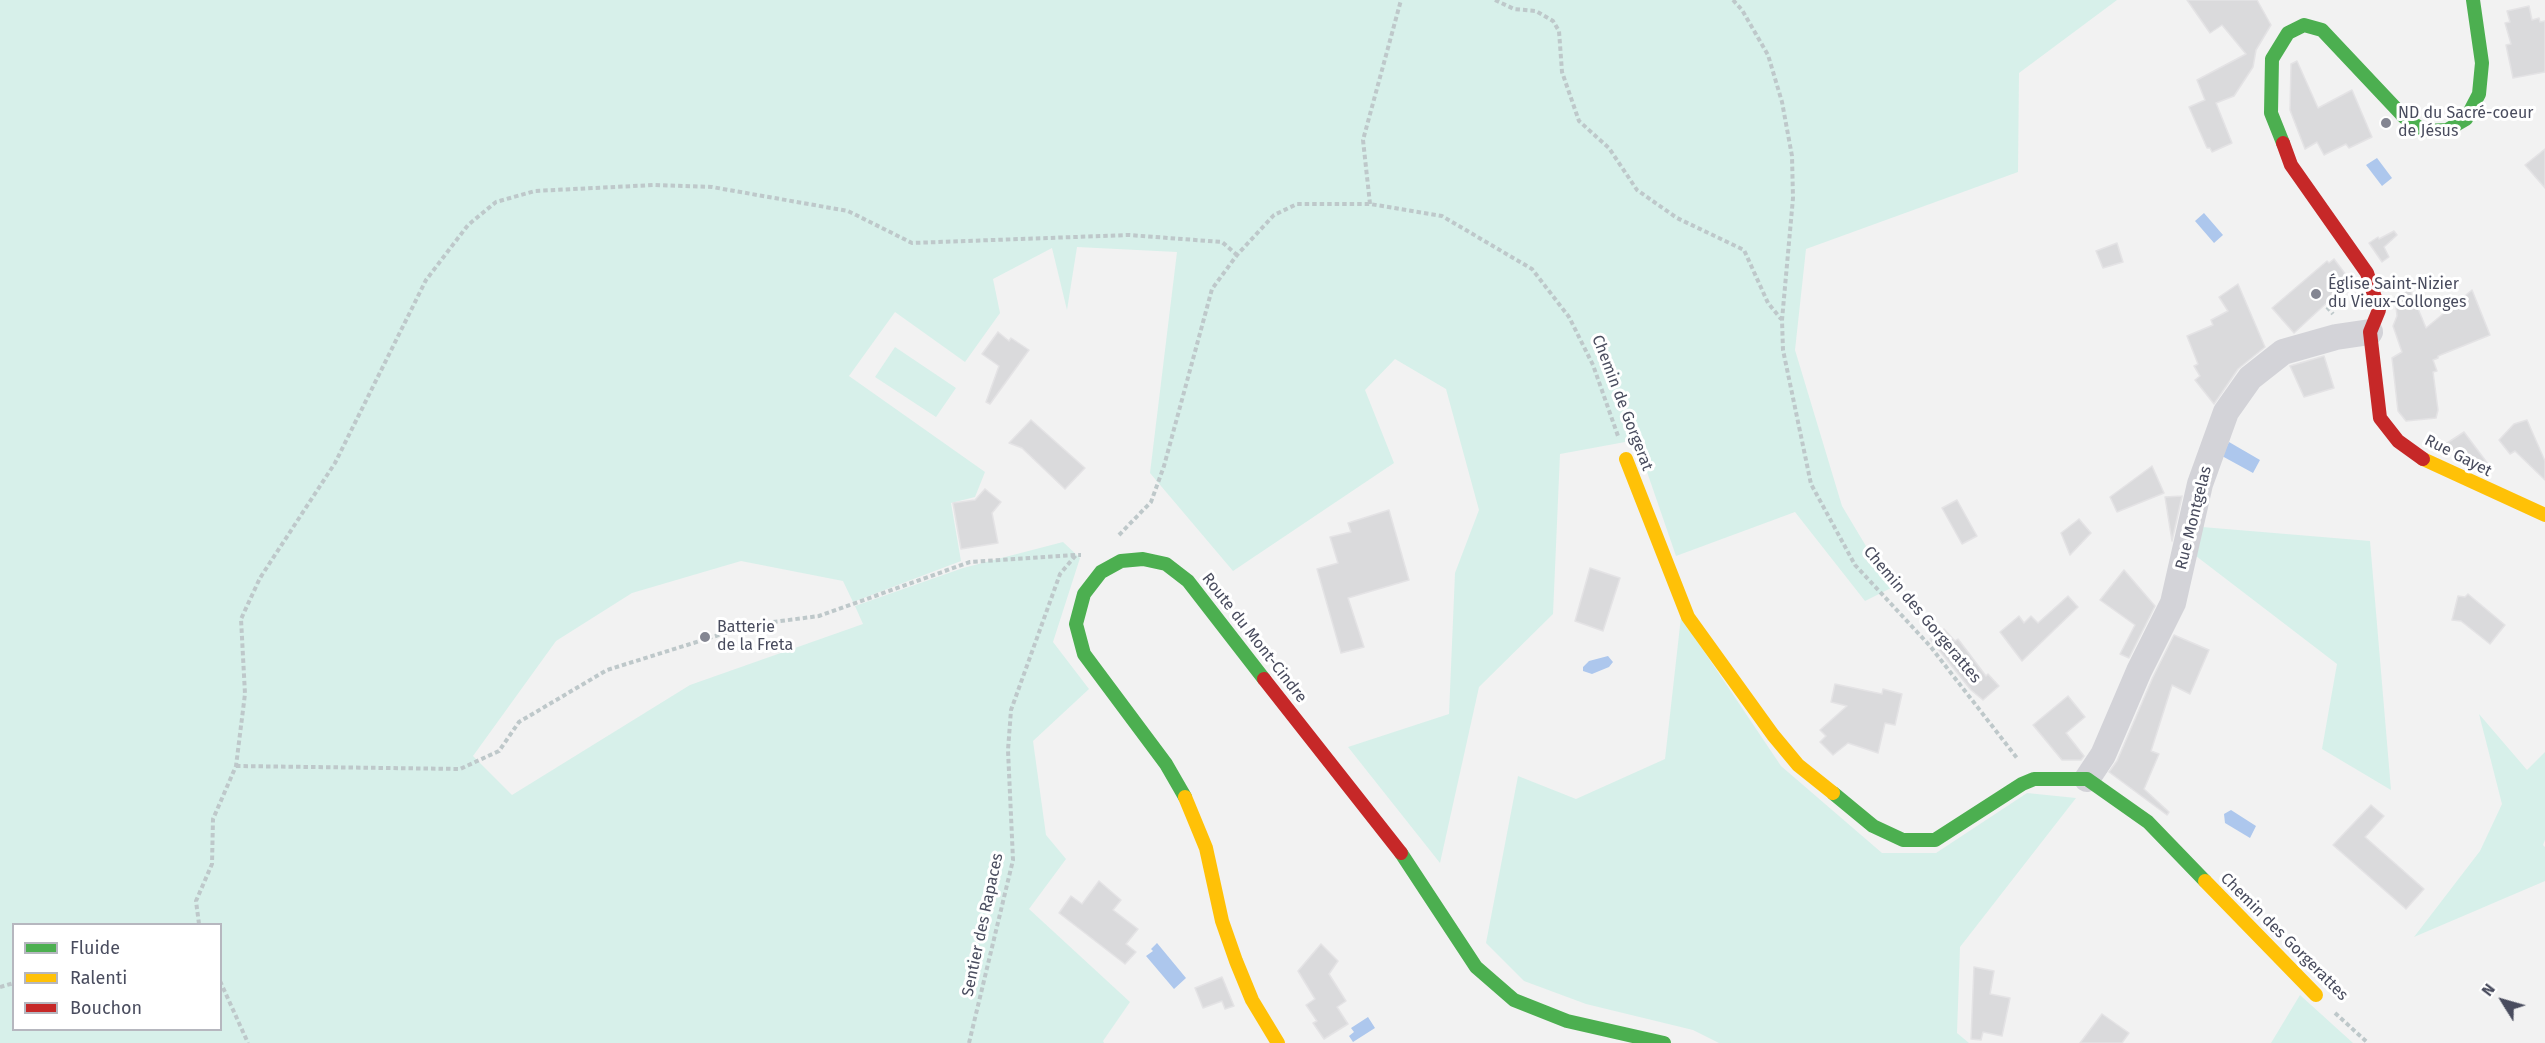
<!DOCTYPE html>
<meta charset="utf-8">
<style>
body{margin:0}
#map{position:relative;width:2545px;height:1043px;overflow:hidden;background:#f2f2f2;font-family:"Fira Sans",sans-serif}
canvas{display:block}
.legend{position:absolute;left:12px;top:923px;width:210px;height:108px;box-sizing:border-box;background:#fff;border:2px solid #b6b7bf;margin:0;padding:8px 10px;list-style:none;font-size:18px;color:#494c5e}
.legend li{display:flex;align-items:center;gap:12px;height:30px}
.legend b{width:30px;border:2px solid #b6b7bf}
.north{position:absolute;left:2473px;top:971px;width:60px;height:60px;-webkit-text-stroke:4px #fff;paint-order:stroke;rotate:307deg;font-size:16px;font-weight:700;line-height:24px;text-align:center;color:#494c5e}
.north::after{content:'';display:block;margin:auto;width:21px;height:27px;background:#494c5e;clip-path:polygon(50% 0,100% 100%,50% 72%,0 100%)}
</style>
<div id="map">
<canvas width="2545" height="1043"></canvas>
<ul class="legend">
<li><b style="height:8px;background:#4caf50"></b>Fluide</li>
<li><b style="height:8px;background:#ffc107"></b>Ralenti</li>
<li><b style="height:8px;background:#c62828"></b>Bouchon</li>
</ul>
<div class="north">N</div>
</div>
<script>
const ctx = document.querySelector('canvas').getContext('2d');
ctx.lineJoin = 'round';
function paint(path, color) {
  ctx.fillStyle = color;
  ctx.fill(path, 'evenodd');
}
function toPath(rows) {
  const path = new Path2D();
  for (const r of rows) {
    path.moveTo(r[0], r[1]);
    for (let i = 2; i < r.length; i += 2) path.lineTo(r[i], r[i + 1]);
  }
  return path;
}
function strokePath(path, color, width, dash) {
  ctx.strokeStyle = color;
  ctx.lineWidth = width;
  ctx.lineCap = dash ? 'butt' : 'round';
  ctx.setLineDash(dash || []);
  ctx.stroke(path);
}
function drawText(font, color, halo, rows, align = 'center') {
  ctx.font = font + ' "Fira Sans",sans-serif';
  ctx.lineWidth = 6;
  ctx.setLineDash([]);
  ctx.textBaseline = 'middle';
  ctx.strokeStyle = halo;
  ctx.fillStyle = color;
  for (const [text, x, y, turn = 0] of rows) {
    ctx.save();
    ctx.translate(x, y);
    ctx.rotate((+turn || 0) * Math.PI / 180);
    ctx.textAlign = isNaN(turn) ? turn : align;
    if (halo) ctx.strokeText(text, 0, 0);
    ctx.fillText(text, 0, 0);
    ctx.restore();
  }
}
paint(toPath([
 [0,0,2117,0,2019,73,2018,172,1806,249,1795,350,1842,506,1891,588,1865,601,1795,512,1676,556,1636,440,1560,454,1553,614,1479,687,1440,863,1348,747,1449,714,1455,573,1479,510,1446,389,1395,359,1365,390,1394,463,1233,571,1150,473,1177,252,1077,247,1067,310,1052,248,993,279,1000,313,965,362,895,312,849,376,985,472,975,497,951,503,961,561,853,602,843,581,741,561,632,593,556,641,473,756,512,795,690,685,863,624,855,606,963,568,1063,542,1080,558,1053,642,1089,689,1033,741,1046,835,1066,859,1029,909,1130,1002,1103,1041,1104,1043,0,1043],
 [14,924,220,924,220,1030,14,1030],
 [895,347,956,388,936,417,875,377],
 [2202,527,2370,541,2391,790,2322,749,2337,664,2196,556],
 [1681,617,1781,766,1882,853,1936,853,2027,793,2076,798,1960,947,1957,1033,1969,1043,1719,1043,1693,1030,1586,1004,1524,981,1486,943,1518,776,1576,799,1665,759],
 [2479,714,2527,770,2545,752,2545,840,2543,845,2545,847,2545,881,2414,937,2480,851,2502,804],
 [2300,995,2353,1043,2271,1043]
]), '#d7f0ea');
paint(toPath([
 [2377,158,2392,178,2382,186,2366,165],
 [2204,213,2223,235,2214,243,2195,221],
 [2229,442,2260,460,2253,473,2222,456],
 [1608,656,1613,662,1609,667,1592,674,1583,671,1583,667,1589,661],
 [2231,810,2256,826,2250,838,2225,823,2224,814],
 [1157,943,1186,978,1174,989,1146,956,1153,951,1151,949],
 [1368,1017,1375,1028,1353,1042,1349,1036,1354,1032,1351,1028]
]), '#adc7ed');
const building = toPath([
 [2187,0,2257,0,2271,25,2256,50,2253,67,2234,96,2216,103,2232,143,2212,152,2210,148,2207,148,2189,107,2205,100,2197,80,2246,54,2222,25,2210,33,2187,0],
 [2529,6,2532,20,2539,18,2540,22,2545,21,2545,72,2513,78,2506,45,2511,44,2505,23,2510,22,2507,11,2529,6],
 [2297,61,2318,108,2352,90,2372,137,2349,148,2346,144,2324,155,2317,142,2305,149,2290,110,2291,64,2297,61],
 [2545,149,2545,188,2525,165,2545,149],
 [2394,231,2397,235,2384,247,2389,257,2382,262,2369,243,2378,237,2379,239,2394,231],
 [2117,243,2123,262,2103,268,2096,251,2117,243],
 [2334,259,2349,279,2343,294,2332,298,2294,333,2272,308,2327,261,2329,263,2334,259],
 [2238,284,2265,347,2238,369,2214,404,2195,380,2200,376,2194,366,2198,364,2187,336,2213,325,2211,320,2228,311,2219,297,2238,284],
 [2410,289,2426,328,2472,290,2490,335,2438,356,2438,358,2433,360,2437,371,2433,372,2438,410,2436,418,2406,421,2398,411,2392,358,2402,352,2393,326,2397,316,2395,297,2410,289],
 [998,332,1009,341,1011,338,1029,350,990,404,986,402,999,366,982,354,998,332],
 [2324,356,2334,388,2304,397,2290,366,2324,356],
 [1031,420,1085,468,1065,489,1022,448,1009,443,1031,420],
 [2527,420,2545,461,2545,480,2515,451,2510,454,2499,440,2514,424,2527,420],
 [2464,432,2488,464,2485,468,2441,447,2464,432],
 [2152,466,2164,493,2117,512,2110,497,2152,466],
 [985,489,1001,502,992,513,998,543,961,549,953,503,975,500,985,489],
 [2182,496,2172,541,2165,497,2182,496],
 [1957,500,1977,536,1962,544,1942,508,1957,500],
 [1389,510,1409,580,1348,598,1364,647,1341,653,1317,569,1338,563,1330,537,1351,532,1348,523,1389,510],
 [2079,519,2091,533,2070,555,2061,533,2079,519],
 [1590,568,1620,578,1603,631,1575,621,1590,568],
 [2124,570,2155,606,2129,658,2120,654,2135,625,2100,600,2124,570],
 [2468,594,2505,625,2490,644,2461,621,2452,620,2458,596,2465,597,2468,594],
 [2068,596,2078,607,2022,661,2000,632,2019,616,2024,623,2031,616,2038,623,2068,596],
 [1944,629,1955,641,1958,639,1986,676,1988,674,1999,686,1983,700,1971,690,1930,639,1944,629],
 [2174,635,2209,650,2190,694,2172,685,2151,751,2159,754,2144,789,2169,812,2167,815,2109,772,2117,761,2153,677,2174,635],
 [1835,684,1882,694,1883,689,1902,694,1895,725,1885,723,1878,753,1848,743,1833,755,1820,742,1826,736,1820,730,1847,706,1831,702,1835,684],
 [2068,696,2085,717,2066,733,2084,756,2081,760,2062,760,2033,725,2068,696],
 [2371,805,2384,816,2365,837,2424,889,2406,909,2333,845,2371,805],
 [1099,881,1121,900,1113,910,1138,929,1126,944,1136,952,1125,964,1059,913,1071,896,1082,904,1099,881],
 [1321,944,1338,961,1329,974,1346,1001,1337,1007,1348,1024,1324,1039,1313,1023,1317,1021,1306,1005,1315,999,1298,971,1321,944],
 [1974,967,1994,971,1990,994,2010,998,2002,1036,1983,1032,1981,1040,1971,1039,1974,967],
 [1222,977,1234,1006,1225,1009,1222,1001,1203,1008,1195,988,1222,977],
 [2102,1014,2129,1033,2122,1043,2080,1043,2102,1014]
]);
paint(building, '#dadadc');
strokePath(building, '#e4e3e5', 1.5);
strokePath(toPath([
 [1495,0,1514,9,1536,11,1553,21,1559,31,1562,72,1579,121,1609,148,1637,190,1677,218,1744,250,1768,303,1781,319],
 [1733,0,1742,10,1768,55,1782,102,1792,156,1793,198,1782,320,1783,350,1811,484,1855,565,1930,646,2017,758],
 [1370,204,1363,140,1401,0],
 [2327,307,2333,314],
 [1119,535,1151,502,1164,466,1212,289,1237,255,1274,215,1297,204,1370,204,1442,216,1532,269,1569,317,1593,365,1618,436],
 [236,766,460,769,499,751,519,722,607,670,751,625,819,616,970,562,1076,555],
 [199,924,196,901,212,864,213,819,236,766,245,694,241,619,260,578,335,463,426,280,468,225,496,202,535,191,653,185,712,187,848,211,912,243,1129,235,1222,242,1237,255],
 [220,981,248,1043],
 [0,987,14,983],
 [2335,1013,2368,1043],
 [969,1043,1013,860,1008,750,1011,710,1060,574,1076,555,1081,555]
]), '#bec8ca', 4, [4.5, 3]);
strokePath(toPath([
 [2087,779,2103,755,2139,671,2173,603,2200,484,2226,412,2250,378,2283,352,2336,337,2370,332]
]), '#d3d3d8', 26);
strokePath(toPath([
 [2283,143,2271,113,2272,59,2288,33,2304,25,2322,30,2404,117,2424,131,2447,130,2466,119,2479,94,2482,63,2473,0],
 [1833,793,1873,826,1903,840,1935,840,2022,784,2034,779,2087,779,2148,822,2205,881],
 [1185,797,1166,764,1084,654,1076,624,1084,594,1101,572,1121,561,1143,559,1166,564,1188,581,1264,679],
 [1401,853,1476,967,1514,1000,1567,1021,1664,1043]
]), '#4caf50', 14);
strokePath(toPath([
 [1626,459,1688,617,1773,735,1798,765,1833,793],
 [2423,459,2545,515],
 [1185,797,1206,848,1222,921,1236,961,1252,1000,1278,1043],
 [2205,881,2316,995]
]), '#ffc107', 14);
strokePath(toPath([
 [2283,143,2291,165,2367,273,2379,310,2370,332,2380,418,2398,441,2423,459],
 [1264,679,1401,853]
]), '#c62828', 14);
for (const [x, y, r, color] of [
 [2386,123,6,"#848692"],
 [2316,294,6,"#848692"],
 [705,637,6,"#848692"]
]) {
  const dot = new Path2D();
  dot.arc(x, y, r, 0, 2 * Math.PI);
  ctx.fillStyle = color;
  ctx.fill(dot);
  strokePath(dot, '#fff', 2);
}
drawText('16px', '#494c5e', '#fff', [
 ["ND du Sacré-coeur",2398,114],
 ["de Jésus",2398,132],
 ["Église Saint-Nizier",2328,285],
 ["du Vieux-Collonges",2328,303],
 ["Batterie",717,628],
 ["de la Freta",717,646]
], 'left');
drawText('16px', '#494c5e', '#fff', [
 ["Chemin de Gorgerat",1622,403,69],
 ["Rue Gayet",2458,456,27],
 ["Rue Montgelas",2194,518,-76],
 ["Chemin des Gorgerattes",1922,615,50],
 ["Route du Mont-Cindre",1254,638,52],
 ["Sentier des Rapaces",983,925,-78],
 ["Chemin des Gorgerattes",2284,937,45]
]);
</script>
